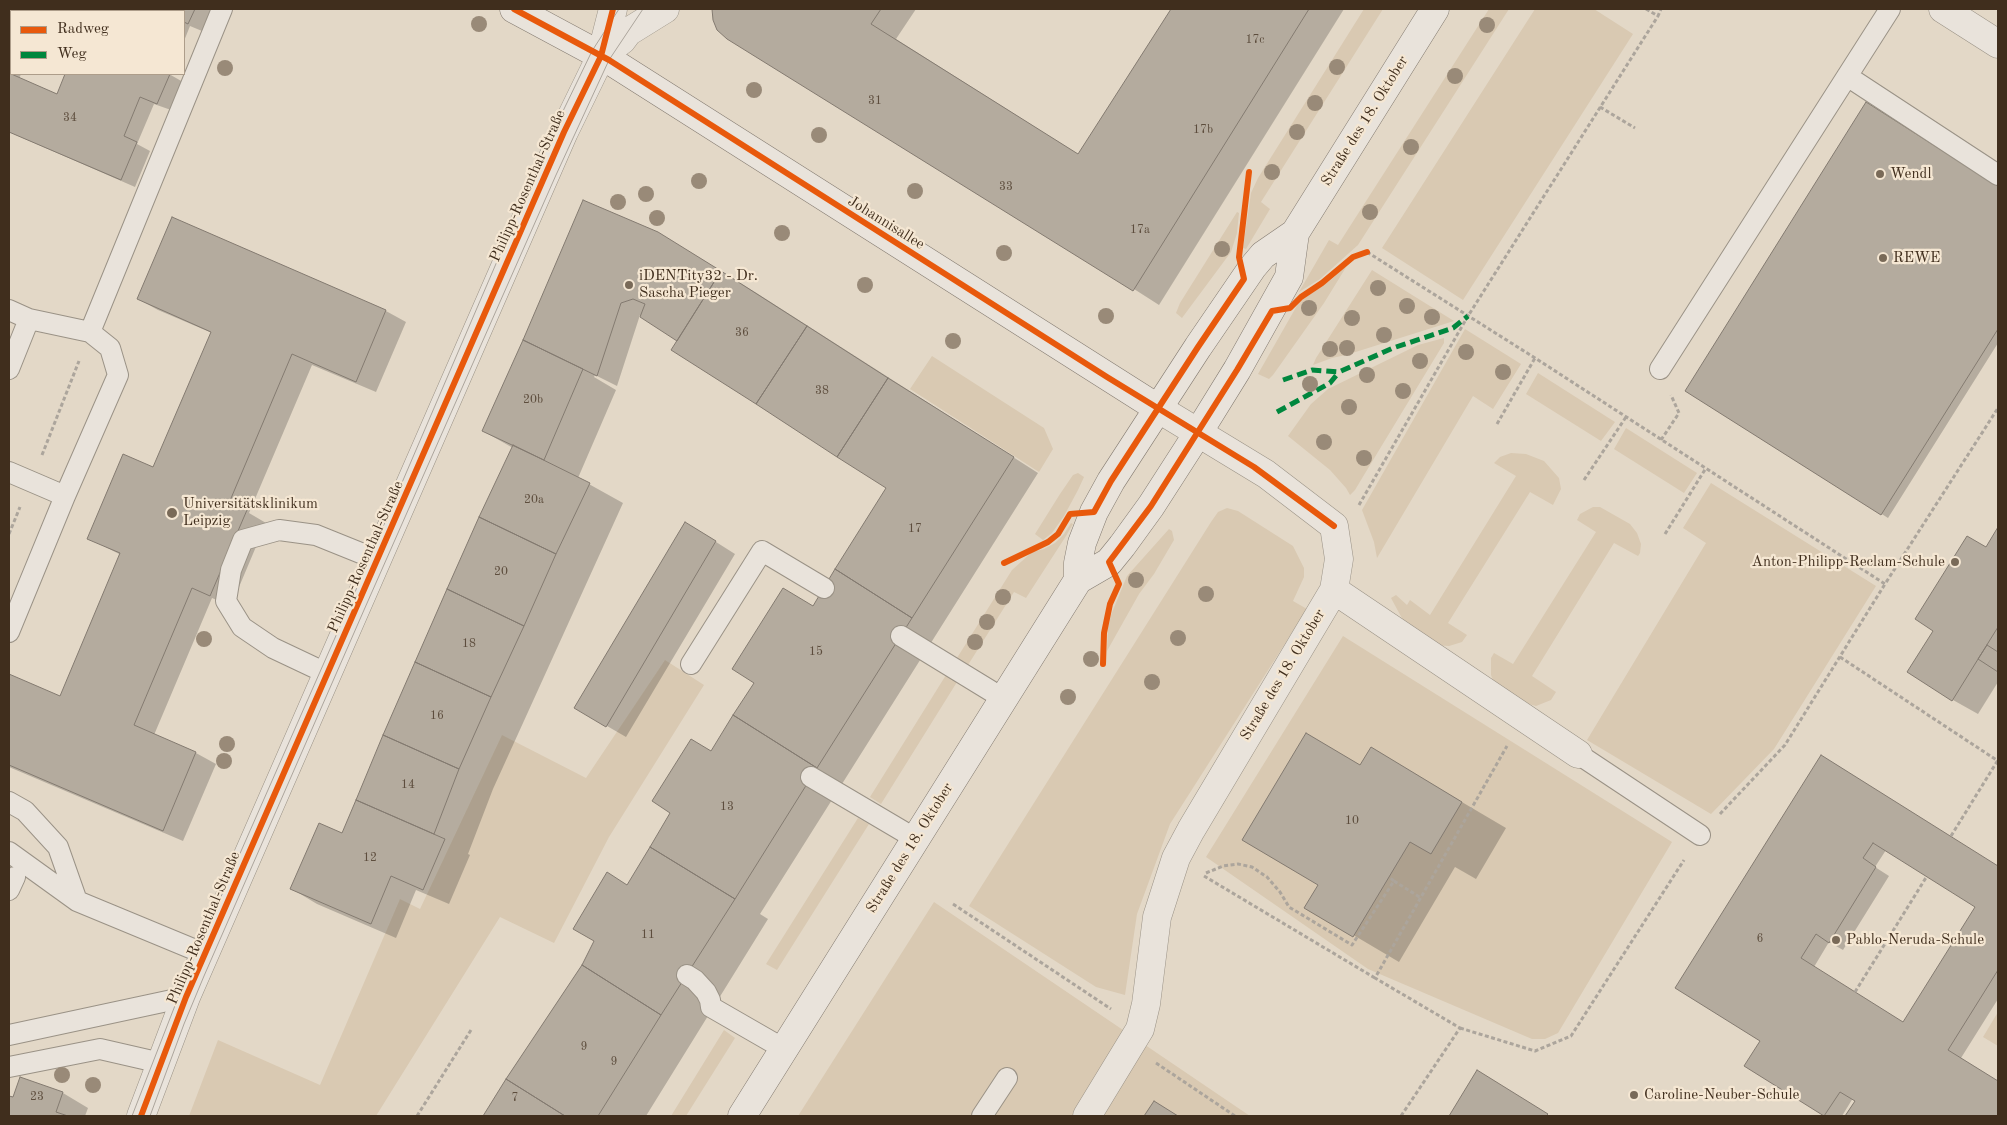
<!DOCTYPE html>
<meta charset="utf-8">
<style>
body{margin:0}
#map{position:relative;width:2007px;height:1125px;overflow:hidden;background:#e3d8c7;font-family:"Old Standard TT",serif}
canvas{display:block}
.frame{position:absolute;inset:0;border:10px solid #402e1d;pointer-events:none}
.legend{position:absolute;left:10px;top:10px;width:175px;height:65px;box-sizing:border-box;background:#f5e7d3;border:1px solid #ad9d8a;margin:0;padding:6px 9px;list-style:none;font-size:15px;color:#402e1d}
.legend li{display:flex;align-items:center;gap:10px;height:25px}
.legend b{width:25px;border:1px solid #ad9d8a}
</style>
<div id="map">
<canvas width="2007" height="1125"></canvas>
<div class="frame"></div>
<ul class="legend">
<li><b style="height:6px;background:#e8590c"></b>Radweg</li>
<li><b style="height:6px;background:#00873e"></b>Weg</li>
</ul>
</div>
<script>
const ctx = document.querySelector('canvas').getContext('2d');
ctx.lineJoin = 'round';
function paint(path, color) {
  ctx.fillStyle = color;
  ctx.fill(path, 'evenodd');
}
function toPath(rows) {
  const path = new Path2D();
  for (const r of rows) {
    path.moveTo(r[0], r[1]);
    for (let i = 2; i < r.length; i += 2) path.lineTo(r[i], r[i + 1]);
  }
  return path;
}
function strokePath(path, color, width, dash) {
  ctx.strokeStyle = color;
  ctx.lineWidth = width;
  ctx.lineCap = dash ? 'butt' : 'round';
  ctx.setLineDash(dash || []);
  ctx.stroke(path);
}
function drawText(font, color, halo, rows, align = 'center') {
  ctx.font = font + ' "Old Standard TT",serif';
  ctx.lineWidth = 4.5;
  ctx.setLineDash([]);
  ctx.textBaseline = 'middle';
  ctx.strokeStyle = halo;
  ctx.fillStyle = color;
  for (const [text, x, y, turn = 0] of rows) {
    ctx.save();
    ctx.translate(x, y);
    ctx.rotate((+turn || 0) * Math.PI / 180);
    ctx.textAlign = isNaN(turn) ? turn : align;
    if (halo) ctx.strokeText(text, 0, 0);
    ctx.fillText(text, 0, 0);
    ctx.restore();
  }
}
paint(toPath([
 [1364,9,1383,9,1261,202,1270,209,1246,249,1243,248,1251,193,1258,178],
 [1489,9,1509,9,1358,245,1320,279,1299,292,1329,240,1338,245],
 [1535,9,1594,9,1633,34,1463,300,1382,248],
 [1237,212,1239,213,1237,233,1231,252,1182,318,1176,313,1180,303],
 [1348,264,1324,303,1273,375,1269,379,1258,374,1299,302,1332,279],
 [1372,270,1454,321,1346,355,1332,358,1313,365,1316,358],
 [1465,329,1521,364,1493,409,1473,396,1377,558,1374,542,1362,510],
 [1444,338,1444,343,1364,475,1355,490,1350,495,1346,488,1330,470,1288,436,1311,404,1328,389,1418,345],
 [932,356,1044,428,1053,449,1039,472,910,389],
 [1538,373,1615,422,1601,441,1526,394],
 [1626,428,1697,473,1684,493,1614,449],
 [1511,453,1526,454,1544,461,1559,478,1561,489,1553,505,1530,492,1448,623,1467,635,1462,642,1449,646,1433,645,1404,622,1391,598,1396,595,1407,605,1410,600,1430,615,1516,476,1494,463,1500,457],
 [1078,473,1084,477,1078,490,1064,516,1052,533,1043,540,1035,534,1060,494,1073,475],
 [1711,483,1876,586,1774,749,1711,814,1587,740,1706,543,1683,528],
 [1593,507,1600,507,1630,524,1637,533,1641,544,1640,553,1638,556,1614,543,1532,676,1556,692,1551,700,1536,706,1529,704,1494,683,1491,675,1491,658,1494,653,1513,664,1596,532,1577,520,1580,514],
 [1227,508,1238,511,1293,546,1304,568,1304,577,1293,601,1307,609,1170,824,1137,914,1125,995,1096,987,969,906,1211,522,1218,512],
 [1071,523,1073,524,1066,536,1026,598,1014,592,968,665,957,658,1012,570,1032,552,1044,549,1055,543,1064,534],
 [1169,529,1172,531,1174,540,1154,574,1139,594,1107,651,1108,628,1111,615,1127,576],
 [1343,636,1672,842,1558,1033,1545,1039,1532,1039,1368,969,1206,857],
 [665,660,704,685,609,837,554,943,500,917,376,1116,189,1116,218,1040,320,1085,400,899,420,909,502,735,586,778],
 [946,675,957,682,881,804,870,797],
 [858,818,869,824,777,970,766,964],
 [934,902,1250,1116,798,1116],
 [1998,1012,1998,1046,1983,1037],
 [724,1030,735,1038,686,1116,671,1116]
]), '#d9c9b2');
paint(toPath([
 [95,9,212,9,202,31,190,26,184,41,184,11,94,11],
 [714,9,916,9,896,39,1079,155,1173,9,1344,9,1159,305,714,20],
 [9,59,11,60,11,74,21,74,19,79,58,95,67,74,169,74,183,82,171,110,154,104,137,144,150,151,135,187,9,132],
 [1873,108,1998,187,1998,343,1888,518,1687,390],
 [172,219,386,311,406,322,376,392,312,365,249,513,266,523,231,606,212,598,154,735,196,753,216,764,183,841,9,767,9,675,60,697,121,555,88,538,154,469,212,333,158,310,138,299],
 [678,245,755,292,1038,473,760,914,768,919,646,1116,485,1116,584,965,628,886,712,752,813,606,888,488,640,315,617,386,595,375,594,377,616,390,578,478,623,503,493,789,468,854,470,855,449,904,416,890,396,938,317,904,292,889,343,834,384,735,513,448,483,431],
 [1998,530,1998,682,1978,714,1953,700,1987,548],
 [705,535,735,554,626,737,576,708],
 [1835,764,1998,867,1998,999,1961,1058,1998,1082,1998,1116,1846,1116,1856,1100,1853,1098,1842,1116,1827,1116,1746,1065,1761,1041],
 [1886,850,1977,907,1904,1023,1814,967,1829,942,1843,950,1889,876,1875,867],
 [1361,766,1416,775,1506,828,1476,879,1455,867,1399,962,1306,907,1320,884],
 [1477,1072,1550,1116,1450,1116],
 [63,1093,88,1108,85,1116,9,1116,9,1097,14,1099]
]), '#0003');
const building = toPath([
 [93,9,195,9,188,24,184,22,184,11,92,11,93,9],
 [712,9,881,9,871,24,1078,154,1171,9,1309,9,1133,291,727,39,717,30,713,20,712,9],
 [9,73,57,94,65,74,170,74,157,104,140,97,124,136,137,142,121,180,9,132,9,73],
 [1866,102,1998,186,1998,329,1881,515,1685,391,1866,102],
 [583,200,658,232,721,271,677,341,640,317,645,304,633,299,621,303,597,376,523,340,583,200],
 [172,217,386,310,356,382,292,354,229,503,247,510,210,596,192,588,134,725,196,752,163,831,9,765,9,674,60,696,120,553,87,539,123,454,153,467,211,332,137,299,172,217],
 [721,271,807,326,756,404,671,350,721,271],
 [807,326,888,378,837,457,756,404,807,326],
 [523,340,583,369,544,460,482,431,523,340],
 [888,378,1014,457,912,618,835,569,886,488,837,457,888,378],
 [513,445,590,483,556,554,479,517,513,445],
 [479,517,556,554,524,626,447,589,479,517],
 [685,522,716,541,606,727,574,708,685,522],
 [1998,527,1998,627,1952,701,1907,672,1933,631,1915,619,1967,536,1986,547,1998,527],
 [835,569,912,618,817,768,733,715,754,683,732,669,783,588,813,606,835,569],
 [447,589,524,626,491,697,415,662,447,589],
 [1987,645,1998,652,1998,672,1978,659,1987,645],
 [415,662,491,697,459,769,383,735,415,662],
 [733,715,817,768,735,899,650,847,670,813,652,801,691,739,711,751,733,715],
 [1306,733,1360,765,1371,747,1462,802,1431,854,1410,842,1353,937,1304,908,1318,885,1242,840,1306,733],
 [383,735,459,769,434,834,356,800,383,735],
 [1821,755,1998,866,1998,970,1948,1050,1998,1081,1998,1116,1845,1116,1855,1101,1840,1092,1824,1116,1744,1066,1760,1041,1675,988,1821,755],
 [1873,843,1975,907,1903,1022,1801,958,1816,934,1829,943,1876,867,1863,858,1873,843],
 [356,800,445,839,423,890,391,876,371,924,290,889,319,823,342,833,356,800],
 [650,847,735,899,661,1015,582,965,594,941,573,929,607,872,627,885,650,847],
 [582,965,661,1015,598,1116,565,1116,506,1079,582,965],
 [1477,1070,1548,1114,1546,1116,1449,1116,1477,1070],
 [20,1077,63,1092,56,1112,68,1116,9,1116,9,1096,13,1097,20,1077],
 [506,1079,565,1116,483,1116,506,1079],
 [1154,1101,1178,1116,1144,1116,1154,1101]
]);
paint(building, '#b4ab9e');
strokePath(building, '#837a70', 1);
const lane = toPath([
 [1847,76,1998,175],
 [9,310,29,319,90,332,222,9],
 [9,369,29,319],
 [1660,369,1890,9],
 [9,472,65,496],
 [9,632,65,496,118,375,110,348,90,332],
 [901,636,1004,699],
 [691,664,762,551,824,588],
 [328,674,273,648,242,627,226,601,231,570,243,540,279,530,316,535,378,560],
 [1578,754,1700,835],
 [811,777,916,839],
 [9,802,25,811,58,847,77,901],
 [9,852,77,901,205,954],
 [9,890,15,877],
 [687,975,695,980,706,992,710,1000,711,1007,784,1049],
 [9,1035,186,997],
 [9,1067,100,1049,161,1063],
 [982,1116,1007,1078]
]);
const street = toPath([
 [1943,9,1998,44],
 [601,56,622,40,628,32,665,9],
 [1334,590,1578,754],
 [141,1116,186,997,564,132,601,56,613,9],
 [1087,1116,1140,1029,1146,1004,1157,917,1176,858,1191,830,1334,590,1339,559,1334,526,1266,474,1159,409]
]);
const secondary = toPath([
 [514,9,609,60,1159,409],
 [1078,580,1078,563,1082,543,1094,512,1111,481,1198,347,1252,268,1263,255,1295,233,1435,9],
 [742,1116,1078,580,1109,562,1122,546,1151,506,1198,433,1237,370,1289,277,1295,233]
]);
strokePath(lane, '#9a9286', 22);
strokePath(street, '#9a9286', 29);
strokePath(secondary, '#837a70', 29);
strokePath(toPath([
 [1646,9,1658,16,1661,9],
 [1600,107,1635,128],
 [1367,252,1535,358,1885,584,1998,408],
 [1497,424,1535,358],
 [1661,440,1679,413,1671,395],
 [42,455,79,361],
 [1584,480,1626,417],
 [1359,505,1468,316,1658,16],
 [9,534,20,507],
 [1665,534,1706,468],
 [1840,657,1998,761],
 [1720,814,1785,745,1885,584],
 [1951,836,1998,760],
 [1206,873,1223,866,1238,864,1252,867,1267,877,1280,892,1289,907,1352,945,1394,881,1389,877],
 [1204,876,1375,978],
 [1394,881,1421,898],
 [953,904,1111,1009],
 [1855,992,1927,876],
 [1460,1028,1535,1051,1571,1036,1684,860],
 [1156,1063,1235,1116],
 [417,1116,471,1030],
 [1401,1116,1460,1028,1375,978,1507,746]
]), '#aca59c', 3, [4, 2.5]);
strokePath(lane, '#e9e3db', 20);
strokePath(street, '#e9e3db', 28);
strokePath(secondary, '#e9e3db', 28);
strokePath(toPath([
 [132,1116,190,967,349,606,550,138,592,51,619,9],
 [150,1116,184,1024,204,976,364,610,556,175,609,60,643,9]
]), '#aca59c', 1);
strokePath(toPath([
 [1283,380,1312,370,1339,372,1393,348,1453,328,1468,316],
 [1277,412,1330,383,1339,372]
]), '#00873e', 5, [10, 5]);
strokePath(toPath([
 [514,9,609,60,1107,377,1254,467,1334,526],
 [1004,563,1048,542,1058,534,1070,514,1094,512,1111,481,1198,347,1244,279,1239,257,1249,172],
 [1103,664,1104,633,1110,604,1119,584,1109,562,1151,506,1237,370,1272,311,1290,308,1301,297,1322,283,1353,257,1367,252],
 [141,1116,186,997,564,132,601,56,613,9]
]), '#e8590c', 6);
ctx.fillStyle = '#998a78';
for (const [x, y] of [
 [479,24],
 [1487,25],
 [1337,67],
 [225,68],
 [1455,76],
 [754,90],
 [1315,103],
 [1297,132],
 [819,135],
 [1411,147],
 [1272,172],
 [699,181],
 [915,191],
 [646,194],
 [618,202],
 [1370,212],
 [657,218],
 [782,233],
 [1222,249],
 [1004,253],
 [865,285],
 [1378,288],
 [1407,306],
 [1309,308],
 [1106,316],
 [1432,317],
 [1352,318],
 [1384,335],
 [953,341],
 [1347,348],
 [1330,349],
 [1466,352],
 [1420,361],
 [1503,372],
 [1367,375],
 [1310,384],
 [1403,391],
 [1349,407],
 [1324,442],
 [1364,458],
 [1136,580],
 [1206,594],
 [1003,597],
 [987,622],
 [1178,638],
 [204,639],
 [975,642],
 [1091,659],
 [1152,682],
 [1068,697],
 [227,744],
 [224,761],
 [62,1075],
 [93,1085]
]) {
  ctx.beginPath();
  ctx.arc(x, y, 8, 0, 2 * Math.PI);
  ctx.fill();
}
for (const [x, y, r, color] of [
 [1880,174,5,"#796a58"],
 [1883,258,5,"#796a58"],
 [629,285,5,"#796a58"],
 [172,513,6,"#796a58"],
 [1955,562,5,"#796a58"],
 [1836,940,5,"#796a58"],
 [1634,1095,5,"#796a58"]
]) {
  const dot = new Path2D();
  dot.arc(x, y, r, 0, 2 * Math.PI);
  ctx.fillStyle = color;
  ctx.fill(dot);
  strokePath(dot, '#f5e7d3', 2);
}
drawText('12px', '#5d4d3d', null, [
 ["17c",1255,40],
 ["31",875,101],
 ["34",70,118],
 ["17b",1203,130],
 ["33",1006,187],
 ["17a",1140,230],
 ["36",742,333],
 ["38",822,391],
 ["20b",533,400],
 ["20a",534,500],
 ["17",915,529],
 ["20",501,572],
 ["18",469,644],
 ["15",816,652],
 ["16",437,716],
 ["14",408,785],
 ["13",727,807],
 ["10",1352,821],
 ["12",370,858],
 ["11",648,935],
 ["6",1760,939],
 ["9",584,1047],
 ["9",614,1062],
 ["23",37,1097],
 ["7",515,1098]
]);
drawText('15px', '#402e1d', '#f5e7d3', [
 ["Straße des 18. Oktober",1365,121,-58],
 ["Philipp-Rosenthal-Straße",528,186,-66],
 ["Johannisallee",886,223,32],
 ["Philipp-Rosenthal-Straße",366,557,-66],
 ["Straße des 18. Oktober",1283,675,-59],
 ["Straße des 18. Oktober",910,848,-58],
 ["Philipp-Rosenthal-Straße",204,928,-67]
]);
drawText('15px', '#402e1d', '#f5e7d3', [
 ["Wendl",1890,174],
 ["REWE",1893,258],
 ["iDENTity32 - Dr.",639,276],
 ["Sascha Pieger",639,293],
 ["Universitätsklinikum",183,504],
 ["Leipzig",183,521],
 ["Anton-Philipp-Reclam-Schule",1945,562,"right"],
 ["Pablo-Neruda-Schule",1846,940],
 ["Caroline-Neuber-Schule",1644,1095]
], 'left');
</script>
